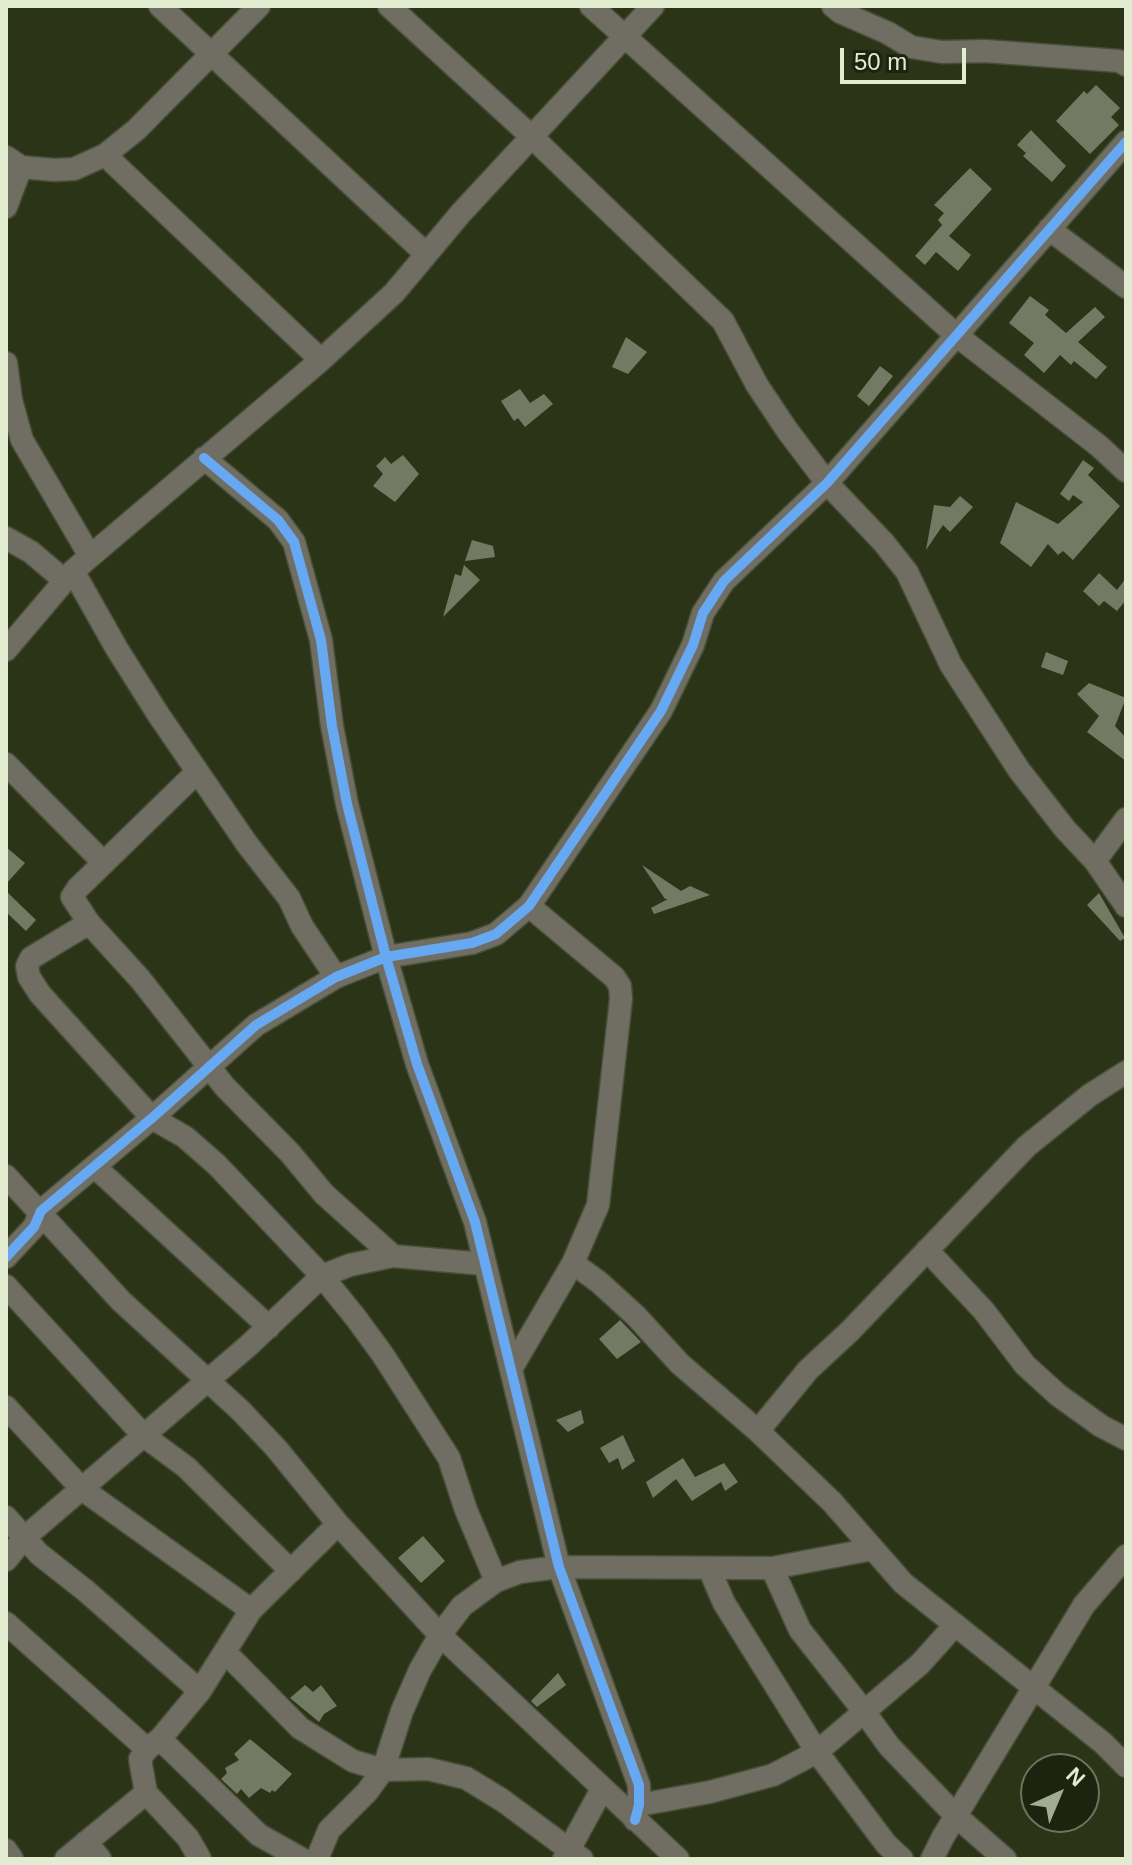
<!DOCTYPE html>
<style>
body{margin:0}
#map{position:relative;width:1132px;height:1865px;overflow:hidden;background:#2c3418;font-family:Arial,sans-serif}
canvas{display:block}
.frame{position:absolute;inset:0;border:8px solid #e1ecd1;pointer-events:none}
.north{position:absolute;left:1020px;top:1753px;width:80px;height:80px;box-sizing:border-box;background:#1c240f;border:2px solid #6b745d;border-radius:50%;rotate:44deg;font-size:22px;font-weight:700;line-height:32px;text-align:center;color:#e1ecd1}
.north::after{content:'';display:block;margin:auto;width:28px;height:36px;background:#a2ac90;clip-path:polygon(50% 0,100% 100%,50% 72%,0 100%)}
.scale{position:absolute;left:840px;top:48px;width:126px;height:36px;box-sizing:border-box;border:4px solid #e1ecd1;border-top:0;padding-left:10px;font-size:24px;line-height:28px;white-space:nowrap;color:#e1ecd1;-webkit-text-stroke:6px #1c240f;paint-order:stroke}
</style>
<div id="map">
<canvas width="1132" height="1865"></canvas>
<div class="frame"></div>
<div class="north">N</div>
<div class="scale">50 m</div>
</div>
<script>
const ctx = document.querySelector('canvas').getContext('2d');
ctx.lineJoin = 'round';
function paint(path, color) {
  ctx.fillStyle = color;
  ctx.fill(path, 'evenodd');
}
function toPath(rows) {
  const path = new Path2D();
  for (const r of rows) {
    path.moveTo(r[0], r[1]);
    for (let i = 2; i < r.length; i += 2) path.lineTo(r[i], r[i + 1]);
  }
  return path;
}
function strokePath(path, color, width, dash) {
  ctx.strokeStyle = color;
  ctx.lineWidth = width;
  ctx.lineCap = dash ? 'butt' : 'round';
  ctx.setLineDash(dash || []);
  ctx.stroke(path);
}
paint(toPath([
 [1096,85,1120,108,1111,117,1119,125,1090,154,1056,121,1084,91,1087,94],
 [1031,130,1066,166,1052,182,1023,156,1026,153,1017,145],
 [970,168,992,189,949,236,971,255,958,271,936,252,925,265,915,256,942,225,938,220,944,213,934,205],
 [1030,296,1049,310,1045,315,1066,333,1095,307,1105,317,1078,342,1107,367,1096,379,1074,361,1071,365,1060,355,1044,373,1024,355,1034,343,1009,323],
 [626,337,647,352,628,374,612,367],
 [880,366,893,376,869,406,857,396],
 [520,389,530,403,544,394,553,404,525,427,518,418,514,421,501,401],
 [403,455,419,474,395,502,373,486,383,474,376,466,385,457,391,464],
 [1083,460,1094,468,1088,475,1120,506,1073,560,1063,551,1058,555,1048,544,1031,567,1000,543,1016,502,1058,524,1083,502,1073,495,1069,501,1060,494],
 [960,496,973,507,950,532,943,525,926,550,934,505,950,507],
 [472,540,493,546,495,557,465,561],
 [464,565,480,580,443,617,455,574,461,576],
 [1099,573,1117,590,1126,578,1126,600,1117,611,1104,601,1099,606,1083,591],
 [1046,652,1068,661,1063,675,1041,667],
 [1089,683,1126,698,1115,726,1126,738,1126,761,1087,732,1099,716,1077,694],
 [6,847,25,863,6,884],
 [642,865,681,891,690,886,710,895,654,914,651,908,668,899,665,899],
 [6,891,36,920,26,931,6,912],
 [1099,893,1125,938,1120,941,1087,905],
 [620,1320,641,1342,617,1359,599,1339],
 [581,1410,584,1423,568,1432,556,1420],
 [623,1435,635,1461,622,1470,618,1458,609,1463,600,1448],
 [683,1458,695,1477,724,1463,738,1482,725,1491,721,1482,692,1501,676,1479,653,1498,646,1482],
 [423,1536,445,1561,421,1583,398,1558],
 [558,1673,566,1685,537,1707,531,1701],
 [305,1685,313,1692,321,1685,337,1706,324,1714,319,1722,290,1698],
 [250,1739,292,1774,275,1792,272,1790,270,1793,261,1788,249,1798,241,1789,237,1794,221,1779,227,1773,225,1768,239,1760,234,1754]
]), '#727a63');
const minor = toPath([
 [160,6,426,254],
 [389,6,531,136,723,321,757,385,787,430,827,483,884,543,907,572,951,665,1019,770,1065,829,1095,861,1126,906],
 [591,6,956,335,1099,446,1126,471],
 [833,6,840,12,888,33,911,47,942,52,985,51,1119,61,1126,65],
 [105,155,321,360],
 [6,157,21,167,54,170,74,169,105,155,136,130,259,6],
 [6,207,21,167],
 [1049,229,1126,287],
 [6,363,11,400,22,440,90,556],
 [204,458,278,520,294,542,321,640,332,726,347,804,386,957,417,1064,475,1222,559,1567,639,1785,639,1805,635,1820],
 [6,538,31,552,65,581],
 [73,571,117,649,158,714,247,844,289,898,302,926,336,977],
 [6,650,73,571,321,360,394,293,461,213,653,6],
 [6,764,104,863],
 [197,772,78,888,72,897,89,923,140,979,225,1087,290,1153,324,1194,393,1256],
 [1095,861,1126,819],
 [89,923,31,958,27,966,29,977,40,994,152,1118,185,1137,217,1165,322,1276,356,1318,383,1355,449,1458,466,1510,496,1581],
 [95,1167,269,1327],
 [6,1176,121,1301,240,1410,276,1448,338,1524,440,1635,678,1859],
 [927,1250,984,1311,1025,1365,1058,1395,1101,1426,1126,1439],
 [6,1257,34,1227,41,1211,152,1118,256,1025,336,977,386,957,472,943,496,934,529,906,661,711,693,645,703,613,724,581,827,483,1126,142],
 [573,1263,600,1283,636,1316,680,1364,758,1431,832,1502,903,1583,1103,1743,1126,1766],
 [6,1286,144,1436,186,1467,291,1571],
 [511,1369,573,1263,598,1205,621,999,620,986,614,977,529,906],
 [6,1407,82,1489,251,1610],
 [758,1431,808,1370,850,1331,1027,1146,1090,1095,1126,1072],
 [6,1517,39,1554,86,1591,200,1691],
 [6,1560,24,1538,248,1346,322,1276,350,1265,393,1256,484,1264],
 [709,1568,724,1603,817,1752,886,1844,902,1859],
 [772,1568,800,1630,863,1710,889,1746,956,1816,1005,1859],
 [6,1623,147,1749],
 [226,1653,300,1728,353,1761,383,1770,428,1769,466,1778,502,1800,582,1859],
 [160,1739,259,1835,302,1859],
 [146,1793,188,1838,200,1859],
 [639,1805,710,1792,773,1775,817,1752,920,1664,955,1625],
 [86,1842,100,1859],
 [6,1850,12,1859],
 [66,1859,146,1793,140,1759,147,1749,160,1739,200,1691,251,1610,338,1524],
 [317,1859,329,1830,367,1792,383,1770,402,1711,420,1670,440,1635,462,1606,496,1581,520,1572,559,1567,772,1568,873,1549],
 [564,1859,602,1789],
 [932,1859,943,1837,1084,1605,1126,1556]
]);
strokePath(minor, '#484f38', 25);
strokePath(minor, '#706e62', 22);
strokePath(toPath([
 [204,458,278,520,294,542,321,640,332,726,347,804,386,957,417,1064,475,1222,559,1567,639,1785,639,1805,635,1820],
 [6,1257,34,1227,41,1211,152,1118,256,1025,336,977,386,957,472,943,496,934,529,906,661,711,693,645,703,613,724,581,827,483,1126,142]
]), '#66a8f1', 10);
</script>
